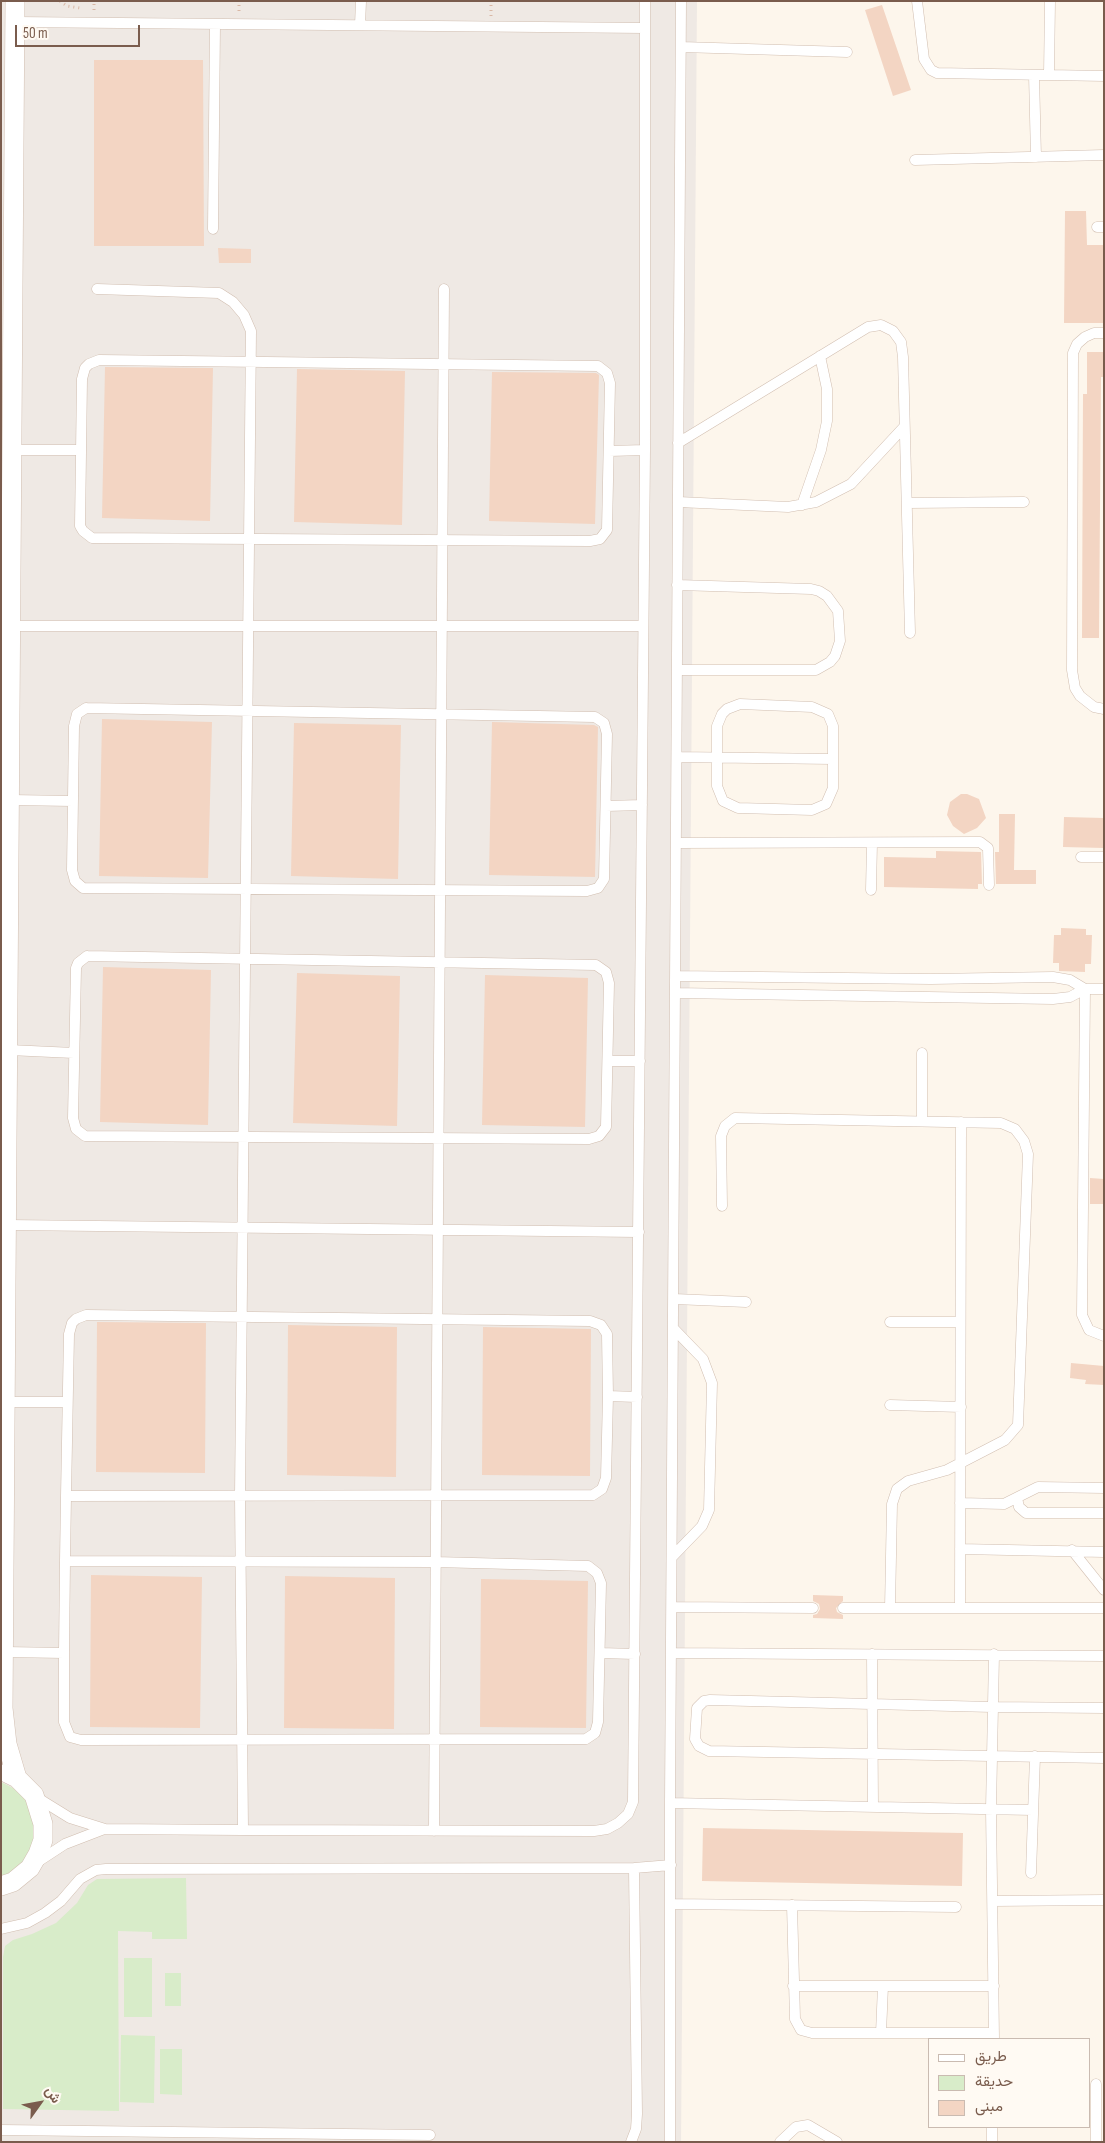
<!DOCTYPE html>
<meta charset="utf-8">
<style>
body{margin:0}
#map{position:relative;width:1105px;height:2143px;overflow:hidden;background:#fdf6ec;font-family:"Sofia Sans Condensed",Vazirmatn,sans-serif}
canvas{display:block}
.frame{position:absolute;inset:0;border:2px solid #7a5c4d;pointer-events:none}
.legend{position:absolute;left:928px;top:2038px;width:162px;height:90px;box-sizing:border-box;background:#fffaf3;border:1px solid #cabbb1;margin:0;padding:6px 9px;list-style:none;font-size:15px;color:#7a5c4d}
.legend li{display:flex;align-items:center;gap:10px;height:25px}
.legend b{width:25px;border:1px solid #cabbb1}
.north{position:absolute;left:15px;top:2078px;width:50px;height:50px;-webkit-text-stroke:4px #fffaf3;paint-order:stroke;rotate:58deg;font-size:14px;font-weight:700;line-height:20px;text-align:center;color:#7a5c4d}
.north::after{content:'';display:block;margin:auto;width:18px;height:22px;background:#7a5c4d;clip-path:polygon(50% 0,100% 100%,50% 72%,0 100%)}
.scale{position:absolute;left:15px;top:25px;width:125px;height:22px;box-sizing:border-box;border:2px solid #7a5c4d;border-top:0;padding-left:6px;font-size:15px;line-height:18px;white-space:nowrap;color:#7a5c4d;-webkit-text-stroke:4px #fffaf3;paint-order:stroke}
</style>
<div id="map">
<canvas width="1105" height="2143"></canvas>
<div class="frame"></div>
<ul class="legend">
<li><b style="height:6px;background:#fff"></b>طريق</li>
<li><b style="height:14px;background:#d8ecc9"></b>حديقة</li>
<li><b style="height:14px;background:#f3d5c3"></b>مبنى</li>
</ul>
<div class="north">ش</div>
<div class="scale">50 m</div>
</div>
<script>
const ctx = document.querySelector('canvas').getContext('2d');
ctx.lineJoin = 'round';
function paint(path, color) {
  ctx.fillStyle = color;
  ctx.fill(path, 'evenodd');
}
function toPath(rows) {
  const path = new Path2D();
  for (const r of rows) {
    path.moveTo(r[0], r[1]);
    for (let i = 2; i < r.length; i += 2) path.lineTo(r[i], r[i + 1]);
  }
  return path;
}
function strokePath(path, color, width, dash) {
  ctx.strokeStyle = color;
  ctx.lineWidth = width;
  ctx.lineCap = dash ? 'butt' : 'round';
  ctx.setLineDash(dash || []);
  ctx.stroke(path);
}
paint(toPath([
 [1,1,697,1,681,2142,1,2142]
]), '#efe9e4');
paint(toPath([
 [1,1782,13,1788,24,1798,32,1811,36,1826,35,1841,20,1867,1,1878],
 [186,1878,187,1939,152,1939,152,1932,118,1931,119,2111,3,2109,3,1957,5,1946,13,1940,32,1934,56,1923,77,1903,88,1885,97,1879],
 [124,1958,152,1958,152,2017,124,2017],
 [165,1973,181,1973,181,2006,165,2006],
 [121,2035,155,2036,154,2103,120,2102],
 [160,2049,182,2049,182,2095,160,2094]
]), '#d8ecc9');
paint(toPath([
 [882,5,911,90,893,96,865,10],
 [94,60,203,60,204,246,94,246],
 [1065,211,1086,211,1087,245,1104,245,1104,323,1064,323],
 [218,248,251,249,251,263,219,263],
 [1087,352,1104,352,1104,377,1101,377,1099,638,1082,638,1083,394,1087,394],
 [105,367,213,368,210,521,102,518],
 [297,369,405,371,402,525,294,522],
 [492,372,596,373,599,375,595,524,489,521],
 [102,719,212,722,208,878,99,876],
 [492,722,594,725,598,727,595,877,489,875],
 [294,723,401,725,398,879,291,876],
 [961,794,967,794,979,799,986,818,977,828,964,834,953,826,947,815,950,802],
 [999,814,1015,814,1014,870,1036,870,1036,884,996,884,995,852,999,852],
 [1064,817,1104,818,1104,848,1063,847],
 [936,851,981,852,982,884,978,884,978,889,884,887,884,857,936,858],
 [1061,928,1086,929,1086,935,1092,935,1091,964,1085,964,1085,972,1059,971,1059,963,1053,963,1054,935,1061,935],
 [103,967,211,970,208,1125,100,1122],
 [297,973,400,976,397,1126,293,1123],
 [485,975,588,978,585,1127,482,1125],
 [1090,1178,1104,1179,1104,1204,1090,1204],
 [97,1322,206,1323,205,1473,96,1472],
 [288,1325,397,1327,396,1477,287,1475],
 [483,1327,591,1329,590,1476,482,1475],
 [1071,1363,1104,1366,1104,1385,1085,1384,1086,1380,1070,1378],
 [91,1575,202,1577,200,1728,90,1727],
 [285,1576,395,1578,394,1729,284,1728],
 [481,1579,588,1581,586,1728,480,1727],
 [813,1595,843,1596,843,1601,836,1608,837,1612,843,1615,843,1619,813,1618,813,1615,817,1614,820,1609,819,1604,813,1601],
 [703,1828,963,1833,962,1886,702,1881]
]), '#f3d5c3');
const lane = toPath([
 [917,1,924,59,931,70,937,73,1104,76],
 [15,22,645,28],
 [360,25,361,1],
 [681,47,847,52],
 [1034,75,1036,157],
 [1049,75,1050,1],
 [915,160,1104,155],
 [1097,227,1104,227],
 [213,229,215,24],
 [97,289,219,293,233,302,244,315,251,331,240,1496,243,1830],
 [1104,333,1094,333,1085,337,1077,344,1073,353,1072,670,1075,688,1080,696,1094,707,1104,709],
 [99,360,598,366,607,373,610,383,607,530,600,539,590,541,92,538,83,531,80,526,82,379,85,368,89,364,99,360],
 [678,443,868,327,881,325,893,331,901,342,903,357,910,633],
 [12,450,81,450],
 [609,451,645,450],
 [678,502,788,507,816,502,851,484,904,427],
 [907,503,1024,502],
 [802,505,821,450,827,421,827,389,820,356],
 [11,626,643,626],
 [677,670,816,670,830,662,835,656,840,641,838,611,827,596,819,591,811,589,677,585],
 [740,704,812,707,828,714,833,726,833,788,826,804,812,810,738,808,723,801,717,786,717,726,722,714,727,709,740,704],
 [86,708,595,717,604,723,607,734,604,879,598,888,587,891,83,888,75,881,72,870,74,726,77,714,86,708],
 [677,757,833,759],
 [10,800,73,801],
 [606,806,642,805],
 [676,843,980,842,988,848,989,885],
 [1081,857,1104,857],
 [871,890,872,843],
 [87,956,596,965,606,972,609,983,606,1127,599,1136,589,1139,85,1136,76,1129,73,1118,76,968,78,963,87,956],
 [676,976,931,979,1053,977,1070,980,1085,989,1104,989],
 [1085,989,1082,1315,1089,1330,1104,1336],
 [676,993,1053,999,1070,997,1085,989],
 [9,1050,74,1053],
 [608,1061,640,1061],
 [922,1121,922,1053],
 [722,1206,721,1136,725,1126,735,1118,1001,1123,1015,1129,1024,1141,1028,1154,1018,1425,1005,1440,947,1470,908,1481,897,1489,892,1504,890,1608],
 [7,1225,639,1232],
 [674,1299,746,1302],
 [890,1322,960,1322],
 [608,1396,637,1397],
 [6,1402,67,1402],
 [890,1405,961,1407],
 [1017,1498,1019,1507,1026,1513,1104,1513],
 [960,1503,1004,1504,1038,1487,1104,1488],
 [960,1549,1104,1552],
 [1072,1550,1104,1590],
 [673,1556,702,1526,709,1510,712,1383,703,1359,674,1329],
 [65,1561,435,1562,588,1566,597,1573,601,1583,598,1722,595,1733,586,1739,81,1740,70,1737,64,1722,64,1653,65,1561,66,1496,69,1334,72,1323,76,1319,86,1315,590,1321,601,1325,607,1334,608,1396,606,1478,602,1489,593,1495,66,1496],
 [672,1607,813,1608],
 [960,1607,961,1122],
 [843,1608,1104,1608],
 [5,1652,64,1653],
 [600,1653,635,1654],
 [671,1653,1104,1656],
 [872,1654,873,1807],
 [1104,1708,992,1707,710,1700,704,1701,697,1708,695,1739,699,1746,709,1751,1104,1758],
 [36,1797,70,1818,105,1829,243,1830,594,1831,607,1829,618,1823,628,1814,633,1802,645,450,645,1],
 [670,1803,1033,1810],
 [434,1831,444,289],
 [39,1861,65,1844,104,1829],
 [1031,1873,1035,1756],
 [993,1901,1104,1900],
 [670,1904,956,1907],
 [792,1905,795,2019,801,2030,812,2033,994,2033],
 [1,1929,27,1923,45,1913,61,1901,80,1879,96,1870,106,1869,634,1868,671,1865],
 [793,1986,994,1986],
 [881,2033,883,1986],
 [994,2039,991,1809,994,1654],
 [1096,2084,1096,2142],
 [1,2130,430,2135],
 [631,2142,636,2129,637,2114,634,1868],
 [670,2142,670,1803,681,1],
 [780,2142,796,2127,808,2125,837,2142],
 [992,2142,992,2127]
]);
const street = toPath([
 [15,1,3,1708,7,1744,17,1778],
 [1,1886,13,1882,30,1868,38,1854,43,1840,43,1824,34,1795,17,1778,7,1773]
]);
strokePath(lane, '#d1beb0', 11);
strokePath(street, '#d1beb0', 20);
strokePath(toPath([
 [60,1,67,6,80,8],
 [94,10,94,1],
 [239,11,239,1],
 [491,16,491,1]
]), '#d9b8a5', 3, [1, 4]);
strokePath(lane, '#fff', 10);
strokePath(street, '#fff', 19);
</script>
